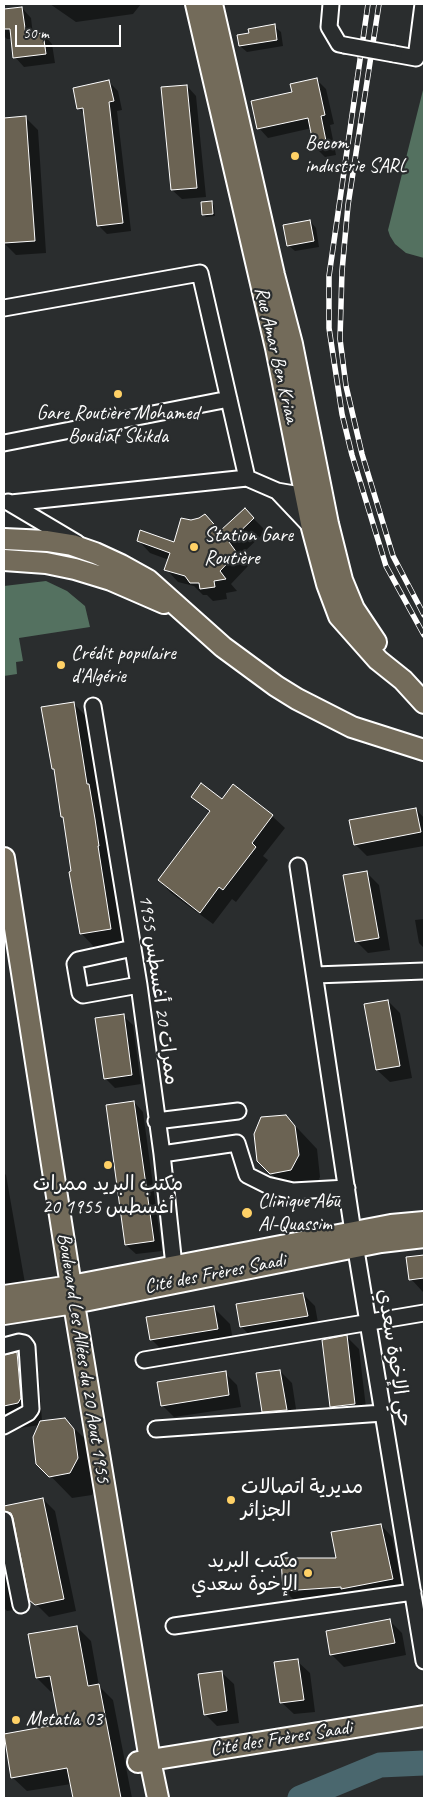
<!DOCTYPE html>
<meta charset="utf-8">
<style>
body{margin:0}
#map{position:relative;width:428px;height:1802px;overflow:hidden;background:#2a2d2e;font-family:Caveat,sans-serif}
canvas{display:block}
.frame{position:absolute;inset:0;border:5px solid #fff;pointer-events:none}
.scale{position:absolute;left:15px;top:25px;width:106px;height:22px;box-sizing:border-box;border:2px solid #fff;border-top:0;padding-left:6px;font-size:15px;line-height:18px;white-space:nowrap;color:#fff;-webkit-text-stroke:4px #2a2d2e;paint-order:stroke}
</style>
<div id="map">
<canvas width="428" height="1802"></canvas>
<div class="frame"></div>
<div class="scale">50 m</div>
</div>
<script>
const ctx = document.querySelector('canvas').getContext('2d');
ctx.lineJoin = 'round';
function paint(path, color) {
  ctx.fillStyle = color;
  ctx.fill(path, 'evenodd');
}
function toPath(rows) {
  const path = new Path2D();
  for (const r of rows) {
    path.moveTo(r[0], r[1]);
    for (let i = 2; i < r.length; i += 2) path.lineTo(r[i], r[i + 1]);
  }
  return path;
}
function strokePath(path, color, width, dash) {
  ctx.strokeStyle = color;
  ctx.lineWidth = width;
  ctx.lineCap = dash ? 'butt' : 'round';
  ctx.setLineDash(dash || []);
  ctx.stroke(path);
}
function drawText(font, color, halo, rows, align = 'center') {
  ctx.font = font + ' Caveat,"Playpen Sans Arabic",sans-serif';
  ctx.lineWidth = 4.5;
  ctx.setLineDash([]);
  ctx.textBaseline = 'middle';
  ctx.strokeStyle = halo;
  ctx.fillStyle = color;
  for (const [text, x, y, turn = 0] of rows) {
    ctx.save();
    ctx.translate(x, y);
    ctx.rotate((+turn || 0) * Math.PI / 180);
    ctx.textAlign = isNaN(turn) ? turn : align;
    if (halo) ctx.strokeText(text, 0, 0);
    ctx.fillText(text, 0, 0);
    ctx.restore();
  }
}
paint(toPath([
 [424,86,424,258,406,253,395,244,390,236,388,230],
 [46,581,67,591,85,606,90,627,19,638,23,661,16,662,17,674,4,676,4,586]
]), '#547160');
paint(toPath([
 [50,4,141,4,133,14,76,22],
 [22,8,31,18,33,35,43,34,52,44,55,63,24,67,15,57,12,39,7,39,4,36,4,10],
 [274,26,281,32,283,46,247,52,240,46,250,34],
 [317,80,326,89,334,124,330,125,336,155,325,157,316,148,312,128,268,138,259,128,293,93],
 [109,82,118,91,122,110,117,111,131,231,107,234,98,225,85,115,79,108],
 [187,86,196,96,206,197,182,199,172,190],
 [25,117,38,130,46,253,16,255,4,243,4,118],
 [211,203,214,205,215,216,206,217,203,214],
 [310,221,316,228,319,247,295,251,288,245],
 [245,510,266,531,241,555,248,566,231,584,237,591,226,593,227,599,213,601,207,595,203,595,194,586,178,582,166,569,169,560,150,553,138,540,175,543,191,522,200,519,205,515,221,532],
 [73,703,90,720,127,945,97,950,81,933,64,818,62,816],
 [233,786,272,816,285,828,263,856,268,860,236,902,232,899,213,924,171,893,159,880,210,813,192,797,222,801],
 [416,809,424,818,424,846,367,856,355,844],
 [366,872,379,885,390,950,368,953,356,941],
 [424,919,424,948,419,943,415,920],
 [388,1001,400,1013,412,1078,390,1082,377,1070],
 [123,1016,133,1025,141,1084,115,1088,105,1078],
 [134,1102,143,1112,162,1251,136,1254,126,1245],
 [286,1116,317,1149,320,1177,313,1191,293,1195,271,1173],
 [4,1173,6,1175,26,1289,4,1292],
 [424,1256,424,1292,423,1292,411,1279,407,1258],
 [303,1294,315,1306,319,1328,253,1339,241,1326],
 [213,1307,230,1324,234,1345,168,1356,151,1339],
 [347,1337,359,1349,367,1416,343,1419,331,1406],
 [18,1355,39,1376,42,1422,65,1419,87,1441,99,1481,92,1495,72,1498,38,1463,40,1425,20,1428,4,1412,4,1356],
 [280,1371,292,1383,298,1422,276,1424,264,1412],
 [225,1373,237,1385,241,1407,174,1417,162,1405],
 [43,1499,55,1511,76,1611,49,1617,31,1599],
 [381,1525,392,1537,403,1590,296,1602,285,1591,337,1559],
 [4,1537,21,1609,7,1611,4,1608],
 [389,1620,402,1633,406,1655,344,1667,332,1655],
 [77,1627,91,1641,99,1686,113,1700,132,1798,74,1798,71,1784,27,1791,12,1777,60,1725,54,1691,51,1692,37,1678],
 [297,1661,310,1673,315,1712,294,1714,281,1702],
 [221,1672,234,1684,239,1723,217,1726,205,1714]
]), '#0007');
strokePath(toPath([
 [300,1798,380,1765,424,1763]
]), '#4a676e', 25);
const building = toPath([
 [22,7,26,35,43,33,46,54,13,58,10,29,4,29,4,9,22,7],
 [275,24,277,40,239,46,237,35,249,33,248,29,275,24],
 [317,78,325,115,321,116,327,146,314,148,308,118,257,129,251,101,292,92,290,84,317,78],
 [109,80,114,101,109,102,123,223,97,226,83,108,77,109,73,88,109,80],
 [187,85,197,188,171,190,161,87,187,85],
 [26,116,35,241,4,243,4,118,26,116],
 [212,201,213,214,202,215,201,202,212,201],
 [310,220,314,241,287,246,283,225,310,220],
 [245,508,254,518,229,542,237,553,220,571,226,579,214,581,215,587,200,589,199,583,190,583,185,576,164,570,170,553,137,541,140,530,174,542,181,518,191,520,199,518,205,514,220,531,245,508],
 [74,702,87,784,89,784,95,819,99,846,98,846,111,929,80,934,69,872,71,871,63,817,61,817,54,769,52,769,41,707,74,702],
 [201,783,222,799,233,784,273,815,252,843,256,847,223,890,219,887,200,913,158,880,210,811,191,797,201,783],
 [416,808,421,832,354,845,349,820,416,808],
 [367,871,379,938,355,942,343,875,367,871],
 [388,1000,400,1066,376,1070,364,1004,388,1000],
 [124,1014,132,1075,104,1079,95,1018,124,1014],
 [134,1101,154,1241,125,1245,106,1105,134,1101],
 [286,1115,295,1126,299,1155,291,1170,270,1174,257,1161,254,1134,261,1117,286,1115],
 [424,1255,424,1278,409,1280,406,1257,424,1255],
 [303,1293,308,1316,240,1327,236,1304,303,1293],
 [214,1306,218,1329,150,1340,146,1317,214,1306],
 [347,1335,355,1404,330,1407,322,1340,347,1335],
 [17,1352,21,1398,18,1403,4,1406,4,1355,17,1352],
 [280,1370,287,1410,262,1412,256,1373,280,1370],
 [226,1371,229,1395,161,1406,157,1382,226,1371],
 [65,1418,74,1429,78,1458,70,1473,49,1477,36,1464,33,1437,40,1421,65,1418],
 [43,1498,64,1599,35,1605,29,1600,13,1518,11,1513,4,1511,4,1506,43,1498],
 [381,1524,393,1579,341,1589,341,1587,283,1591,281,1558,336,1558,331,1532,381,1524],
 [390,1619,395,1643,330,1655,326,1631,390,1619],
 [77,1626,88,1686,99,1684,121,1798,73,1798,67,1768,11,1778,4,1734,59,1724,50,1676,36,1678,28,1634,77,1626],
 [298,1659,304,1700,280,1703,274,1662,298,1659],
 [222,1671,227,1711,204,1715,198,1674,222,1671]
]);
paint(building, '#6b6353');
strokePath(building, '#fff', 1);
const minor = toPath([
 [331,4,329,27,339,44,344,45],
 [394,54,416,58,423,4],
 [4,308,200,273,247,478,277,491,306,496,313,494],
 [4,443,229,399],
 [277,491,312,528],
 [8,502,77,543],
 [11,503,247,478],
 [93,706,139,985,162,1154,175,1275],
 [298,866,353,1232,424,1661],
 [133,948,78,960,75,964,80,993,83,995,139,985],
 [315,975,424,971],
 [156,1121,238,1111],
 [162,1154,237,1143,247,1175,267,1185,293,1191,347,1188],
 [4,1346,19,1342,24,1343,27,1347,31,1409,28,1413,4,1426],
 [144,1360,424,1313],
 [156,1429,383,1413],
 [4,1520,21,1605],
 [174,1626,413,1592]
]);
const major = toPath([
 [196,4,276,348,312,528,327,584,339,616,378,660,403,680,424,703],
 [212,4,274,275,292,344,328,524,342,580,354,609,376,642],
 [4,539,47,541,72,545,95,553,121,565,148,580,223,647,276,686,297,699,352,727,424,750],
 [4,560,46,563,75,569,111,580,164,603],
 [4,858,71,1286,150,1760,158,1798],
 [4,1296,71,1286,391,1225,424,1222],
 [4,1314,74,1303,381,1242,424,1237],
 [138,1762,424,1716]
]);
strokePath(minor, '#fff', 19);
strokePath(major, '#fff', 24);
strokePath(minor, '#2a2d2e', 15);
strokePath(major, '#736b5a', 20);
const rail = toPath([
 [368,4,329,276,329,328,342,414,352,455,386,566,424,635],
 [379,4,348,205,342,271,340,339,346,386,362,454,393,556,424,615]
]);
strokePath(rail, '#fff', 5.5);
strokePath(rail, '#2a2d2e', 4, [11]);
const minorBridge = toPath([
 [344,45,394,54]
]);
strokePath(minorBridge, '#fff', 19, []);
strokePath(minorBridge, '#2a2d2e', 15);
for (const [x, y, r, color] of [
 [295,156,5,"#ffd166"],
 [118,394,5,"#ffd166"],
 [194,547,5,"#ffd166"],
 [61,665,5,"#ffd166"],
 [108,1165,5,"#ffd166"],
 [247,1213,6,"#ffd166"],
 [231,1500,5,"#ffd166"],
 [308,1573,5,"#ffd166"],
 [16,1720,5,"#ffd166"]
]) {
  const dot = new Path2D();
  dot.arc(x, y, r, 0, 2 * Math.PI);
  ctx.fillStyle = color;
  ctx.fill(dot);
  strokePath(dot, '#2a2d2e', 2);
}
drawText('20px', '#fff', '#2a2d2e', [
 ["Becom",305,144],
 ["industrie SARL",305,167],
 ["Gare Routière Mohamed",118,414,"center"],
 ["Boudiaf Skikda",118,437,"center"],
 ["Station Gare",204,536],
 ["Routière",204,559],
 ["Crédit populaire",71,654],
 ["d'Algérie",71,677],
 ["مكتب البريد ممرات",108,1185,"center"],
 ["20 أغسطس 1955",108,1208,"center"],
 ["Clinique Abu",258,1202],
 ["Al-Quassim",258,1225],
 ["مديرية اتصالات",241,1488],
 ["الجزائر",241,1511],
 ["مكتب البريد",298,1562,"right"],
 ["الإخوة سعدي",298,1585,"right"],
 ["Metatla 03",26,1720]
], 'left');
drawText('20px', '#fff', '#2a2d2e', [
 ["Rue Amar Ben Kriaa",276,355,77],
 ["ممرات 20 أغسطس 1955",158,990,82],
 ["Cité des Frères Saadi",215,1274,-11],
 ["Boulevard Les Allées du 20 Aout 1955",83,1358,81],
 ["حي الإخوة سعدي",394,1358,81],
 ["Cité des Frères Saadi",281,1739,-9]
]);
</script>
